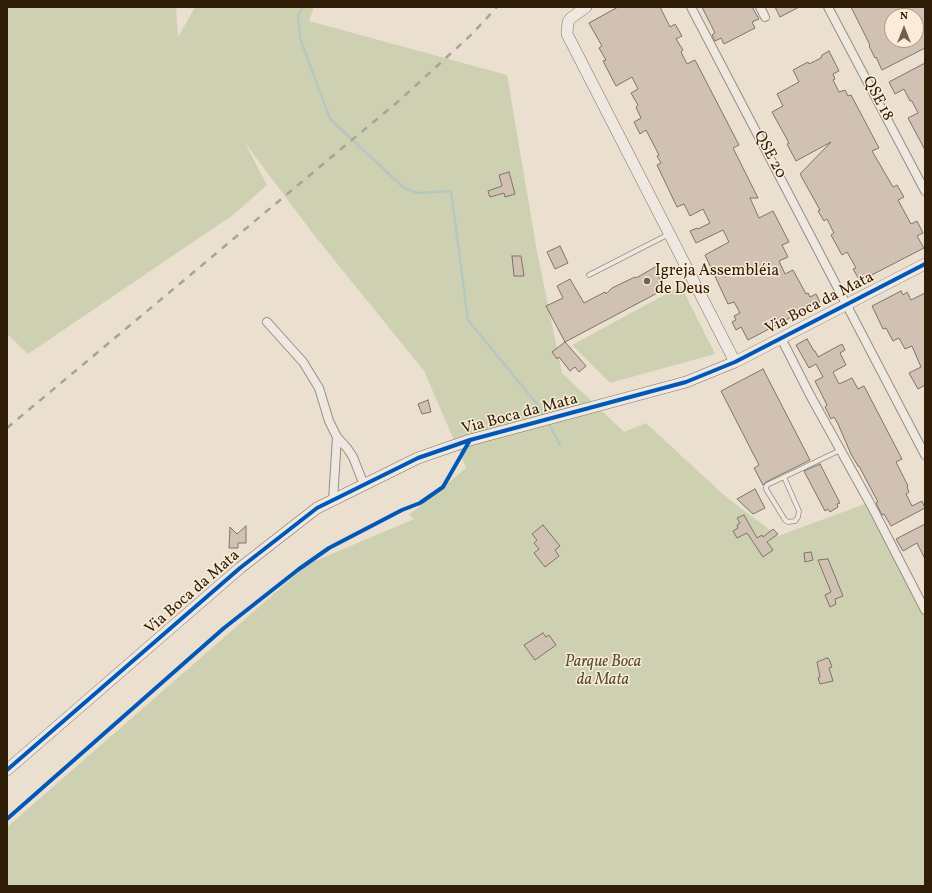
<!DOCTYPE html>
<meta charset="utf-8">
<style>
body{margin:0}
#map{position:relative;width:932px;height:893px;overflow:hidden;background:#ebe0cf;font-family:Vollkorn,serif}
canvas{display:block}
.frame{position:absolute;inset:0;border:8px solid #2f1d07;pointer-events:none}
.north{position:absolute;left:884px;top:8px;width:40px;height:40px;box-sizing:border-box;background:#faecd8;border:1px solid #a99984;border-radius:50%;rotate:0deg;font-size:11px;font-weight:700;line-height:16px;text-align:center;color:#2f1d07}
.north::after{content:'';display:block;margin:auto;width:14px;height:18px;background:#71614d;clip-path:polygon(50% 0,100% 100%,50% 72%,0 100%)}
</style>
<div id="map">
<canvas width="932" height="893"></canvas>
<div class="frame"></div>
<div class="north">N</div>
</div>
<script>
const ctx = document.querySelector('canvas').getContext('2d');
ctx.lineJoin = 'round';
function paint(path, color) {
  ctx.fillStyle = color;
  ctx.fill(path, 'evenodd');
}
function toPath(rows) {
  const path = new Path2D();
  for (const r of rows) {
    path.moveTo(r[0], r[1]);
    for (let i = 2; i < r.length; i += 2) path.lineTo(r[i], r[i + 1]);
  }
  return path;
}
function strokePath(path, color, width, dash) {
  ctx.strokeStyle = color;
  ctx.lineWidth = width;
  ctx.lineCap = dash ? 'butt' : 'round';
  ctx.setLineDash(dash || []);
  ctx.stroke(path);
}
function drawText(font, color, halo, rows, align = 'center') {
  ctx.font = font + ' Vollkorn,serif';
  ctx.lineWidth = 3;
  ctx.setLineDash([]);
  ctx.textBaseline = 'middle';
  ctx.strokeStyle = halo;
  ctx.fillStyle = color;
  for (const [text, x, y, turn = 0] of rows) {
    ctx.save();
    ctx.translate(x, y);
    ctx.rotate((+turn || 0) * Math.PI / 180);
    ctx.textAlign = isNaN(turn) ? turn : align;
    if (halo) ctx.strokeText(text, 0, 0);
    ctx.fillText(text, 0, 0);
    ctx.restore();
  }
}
paint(toPath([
 [7,7,176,7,178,37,195,7,314,7,309,21,507,75,537,251,562,373,624,432,646,423,725,496,778,536,870,502,925,610,925,886,7,886,7,827,308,564,414,519,409,515,466,468,424,371,314,235,245,143,267,185,233,215,28,354,7,334],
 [681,286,715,354,610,383,572,345]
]), '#ced1b1');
strokePath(toPath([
 [303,7,298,16,300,38,330,119,404,188,418,193,451,191,468,320,537,404,544,417],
 [548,423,560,445]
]), '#b5c8c0', 2.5);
const building = toPath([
 [618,7,660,7,670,27,675,24,682,36,676,39,683,50,681,52,687,64,695,60,739,145,733,148,758,198,750,198,759,218,773,211,789,242,782,245,788,257,779,261,785,274,793,270,806,294,808,293,810,297,816,294,820,302,748,340,741,327,736,330,732,322,736,320,734,316,740,313,734,302,728,304,705,255,729,242,723,230,696,243,690,231,697,228,698,229,710,223,703,209,690,216,684,204,677,207,657,165,661,163,657,156,659,155,646,130,640,134,634,122,641,118,636,107,638,105,631,93,638,89,632,77,616,86,603,61,606,60,599,48,602,46,589,23,618,7],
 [702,7,752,7,759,19,752,22,755,28,724,44,721,38,715,41,712,35,715,33,702,7],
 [775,7,799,7,780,17,775,7],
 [851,7,925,7,925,48,882,70,876,57,875,58,869,46,870,45,851,7],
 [892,16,916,16,916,40,892,40,892,16],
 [829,51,839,71,833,74,835,79,833,80,839,92,845,90,848,96,851,95,879,148,872,151,893,187,897,185,904,197,898,200,911,224,917,221,923,233,917,236,924,248,860,281,853,269,856,268,847,252,842,255,831,235,834,233,827,219,824,221,818,211,820,210,800,174,831,142,796,161,787,144,789,143,772,112,783,106,777,94,799,82,793,70,808,62,809,64,821,58,822,55,829,51],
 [925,63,925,150,908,118,918,113,912,101,910,101,904,89,895,94,889,82,925,63],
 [509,172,515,194,505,197,504,193,490,197,488,191,502,186,499,175,509,172],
 [560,246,568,263,555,269,547,252,560,246],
 [512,256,521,256,524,276,514,276,512,256],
 [657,266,657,274,664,286,663,290,565,342,546,306,563,298,557,286,570,279,584,303,605,292,606,294,612,288,635,277,636,278,657,266],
 [901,291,903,295,907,292,911,300,925,293,925,385,918,389,909,373,921,367,912,346,905,349,899,338,893,341,886,328,883,329,872,306,901,291],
 [807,339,814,351,815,351,818,357,842,344,845,350,840,353,846,365,833,372,839,384,852,378,858,389,864,386,902,459,896,462,908,486,907,487,909,492,906,494,912,506,922,501,925,508,891,526,884,514,882,515,876,503,878,502,859,466,858,466,851,454,838,424,834,417,831,419,825,407,827,405,815,381,823,377,816,364,809,368,796,345,807,339],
 [565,342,586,366,579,372,575,367,570,371,559,357,557,359,552,352,565,342],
 [763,369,810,460,766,482,763,485,754,468,759,465,721,391,763,369],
 [428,400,431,412,422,414,418,404,428,400],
 [820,464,840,503,837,504,838,507,830,512,828,509,825,511,804,471,820,464],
 [755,489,765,508,753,514,737,499,755,489],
 [744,515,757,538,762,535,763,537,773,529,778,534,767,542,773,550,763,557,747,533,737,538,733,531,738,528,737,525,740,523,737,518,744,515],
 [925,524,925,559,917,543,903,551,896,539,925,524],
 [543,525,560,546,555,550,559,556,545,567,534,553,539,549,534,543,537,540,532,534,543,525],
 [246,526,246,543,238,543,238,548,229,548,230,527,237,534,246,526],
 [811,552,813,560,805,562,804,553,811,552],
 [828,559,843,596,835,599,836,604,830,607,825,595,831,592,818,560,828,559],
 [543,633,546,637,549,635,556,645,535,660,524,645,543,633],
 [827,658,829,659,832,667,829,668,833,681,820,684,818,678,820,677,817,662,827,658]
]);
paint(building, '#d1c1b3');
strokePath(building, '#7c7468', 1);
const lane = toPath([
 [589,275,669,234],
 [784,477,799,511,798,517,795,521,788,522,785,520,766,489,766,487,767,485,784,477,832,454,841,450]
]);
const street = toPath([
 [691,7,925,455],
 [760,7,765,17],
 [828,7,925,191],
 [267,322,303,362,319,388,329,421,337,437,347,448,353,457,364,485],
 [781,338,810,395,872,507,925,610],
 [333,500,337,437]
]);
const secondary = toPath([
 [586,7,571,18,568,22,567,34,735,362],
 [7,770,240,568,317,508,418,458,470,440,686,382,735,362,925,264]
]);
strokePath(lane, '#978f83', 5.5);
strokePath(street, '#978f83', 10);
strokePath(secondary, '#7c7468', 12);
strokePath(lane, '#eee8e0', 4);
strokePath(street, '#eee8e0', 8);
strokePath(secondary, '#eee8e0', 11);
strokePath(toPath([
 [7,428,401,99,472,34,497,7]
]), '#a9a299', 2.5, [7, 7]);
strokePath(toPath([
 [7,770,240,568,317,508,418,458,470,440,686,382,735,362,925,264],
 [7,819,224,628,299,569,329,548,402,510,420,503,443,487,470,440]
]), '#0057b8', 4);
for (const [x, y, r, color] of [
 [647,281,4,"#71614d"]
]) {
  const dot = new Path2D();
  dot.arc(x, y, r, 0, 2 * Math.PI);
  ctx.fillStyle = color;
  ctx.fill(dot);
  strokePath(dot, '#faecd8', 1.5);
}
drawText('16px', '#2f1d07', '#faecd8', [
 ["QSE 18",877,99,62],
 ["QSE 20",769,155,62],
 ["Via Boca da Mata",820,304,-27],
 ["Via Boca da Mata",520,415,-15],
 ["Via Boca da Mata",193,593,-41]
]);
drawText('16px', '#2f1d07', '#faecd8', [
 ["Igreja Assembléia",655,272],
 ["de Deus",655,290]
], 'left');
drawText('italic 16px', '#584f32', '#faecd8', [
 ["Parque Boca",603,663],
 ["da Mata",603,681]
]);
</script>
